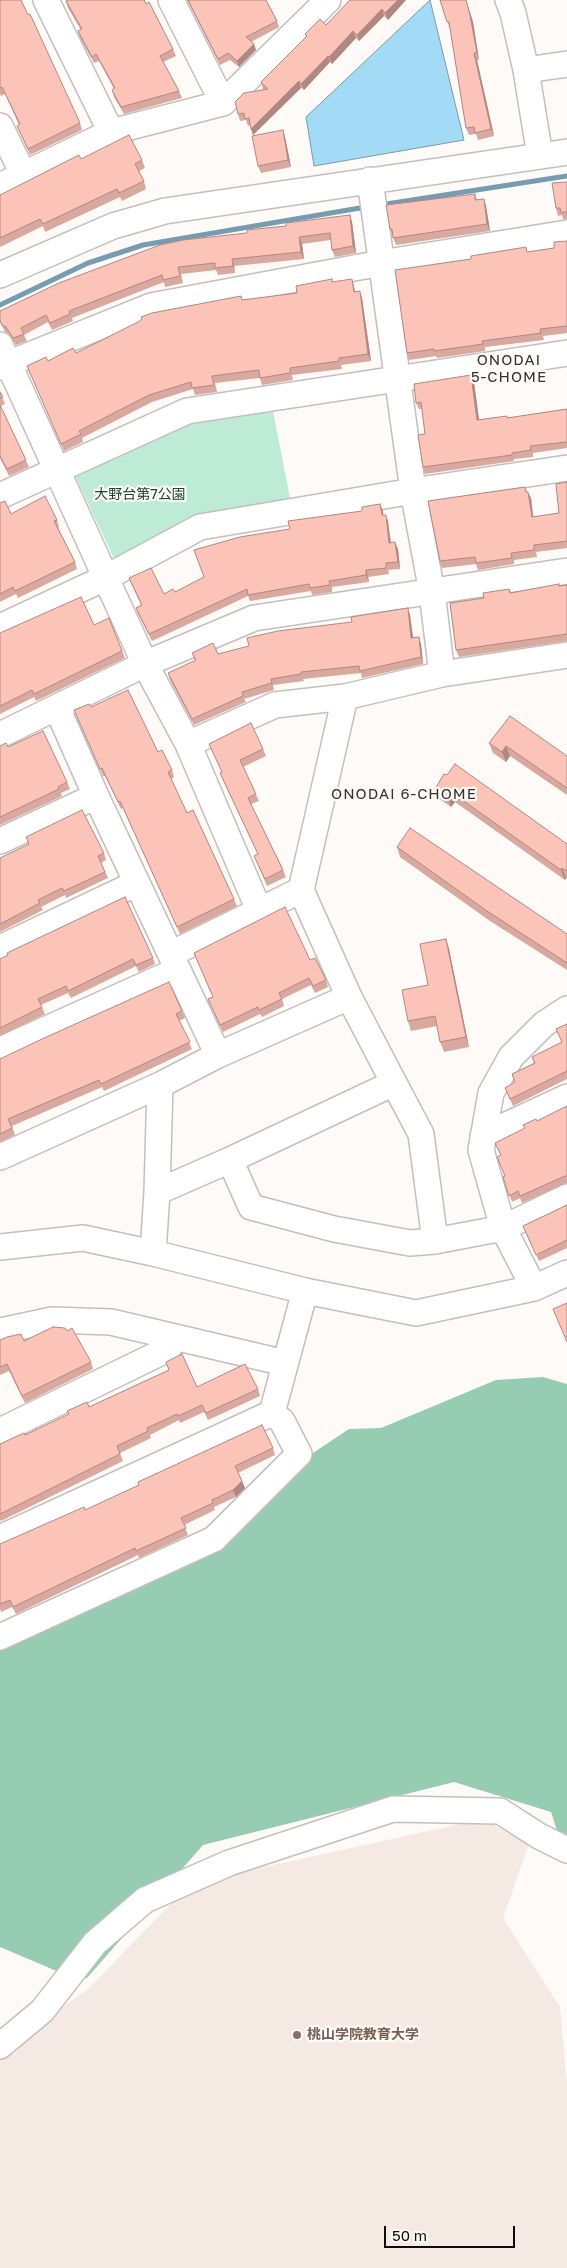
<!DOCTYPE html>
<meta charset="utf-8">
<style>
body{margin:0}
#map{position:relative;width:567px;height:2268px;overflow:hidden;background:#fefaf7;font-family:"Golos Text",sans-serif}
canvas{display:block}
.scale{position:absolute;left:384px;top:2226px;width:131px;height:22px;box-sizing:border-box;border:2px solid #0d0b0b;border-top:0;padding-left:6px;font-size:15px;line-height:18px;white-space:nowrap;color:#0d0b0b;-webkit-text-stroke:4px #fefaf7;paint-order:stroke}
</style>
<div id="map">
<canvas width="567" height="2268"></canvas>
<div class="scale">50 m</div>
</div>
<script>
const ctx = document.querySelector('canvas').getContext('2d');
ctx.lineJoin = 'round';
function paint(path, color) {
  ctx.fillStyle = color;
  ctx.fill(path, 'evenodd');
}
function toPath(rows) {
  const path = new Path2D();
  for (const r of rows) {
    path.moveTo(r[0], r[1]);
    for (let i = 2; i < r.length; i += 2) path.lineTo(r[i], r[i + 1]);
  }
  return path;
}
function strokePath(path, color, width, dash) {
  ctx.strokeStyle = color;
  ctx.lineWidth = width;
  ctx.lineCap = dash ? 'butt' : 'round';
  ctx.setLineDash(dash || []);
  ctx.stroke(path);
}
function drawText(font, color, halo, rows, align = 'center') {
  ctx.font = font + ' "Golos Text","Noto Sans JP",sans-serif';
  ctx.lineWidth = 4.5;
  ctx.setLineDash([]);
  ctx.textBaseline = 'middle';
  ctx.strokeStyle = halo;
  ctx.fillStyle = color;
  for (const [text, x, y, turn = 0] of rows) {
    ctx.save();
    ctx.translate(x, y);
    ctx.rotate((+turn || 0) * Math.PI / 180);
    ctx.textAlign = isNaN(turn) ? turn : align;
    if (halo) ctx.strokeText(text, 0, 0);
    ctx.fillText(text, 0, 0);
    ctx.restore();
  }
}
paint(toPath([
 [483,1819,529,1844,503,1918,560,2007,567,2084,567,2268,0,2268,0,2059,15,2053,48,2017,87,1990,191,1883]
]), '#f5e9e4');
paint(toPath([
 [273,411,291,503,116,563,73,471,190,422]
]), '#bdebd5');
paint(toPath([
 [543,1377,567,1384,567,1861,551,1812,454,1782,203,1845,87,1978,66,1975,0,1947,0,1636,238,1526,313,1453,349,1429,381,1428,496,1380]
]), '#96ccb2');
const water = toPath([
 [430,0,464,140,314,166,306,117,430,0]
]);
paint(water, '#a3daf5');
strokePath(water, '#769caf', 1);
strokePath(toPath([
 [380,205,567,176],
 [0,305,88,263,143,245,360,208]
]), '#769caf', 5);
const minor = toPath([
 [46,0,111,132],
 [171,0,223,103],
 [508,0,513,13,526,70,540,156],
 [526,70,567,64],
 [0,126,23,174],
 [370,180,413,491,432,592,442,674],
 [0,186,111,132,223,103,328,0],
 [0,275,113,226,165,211,567,152],
 [0,345,145,664,188,744,259,910],
 [0,367,151,306,381,263,567,233],
 [0,496,187,411,567,353],
 [0,627,107,577,200,527,413,491,567,468],
 [345,697,442,674,567,655],
 [57,708,96,796,178,970],
 [0,735,145,664,254,618,567,571],
 [188,744,275,705,345,697,301,890],
 [0,841,96,796],
 [0,948,137,883],
 [171,954,301,890,349,997],
 [0,1050,178,970,218,1055],
 [483,1136,567,1097],
 [0,1157,160,1085,218,1055,349,997,394,1083],
 [230,1160,394,1083,421,1134,435,1241],
 [157,1192,230,1160,251,1207,334,1229,410,1243,435,1241,503,1228,567,1197],
 [0,1247,83,1238,153,1253,305,1291,416,1313,534,1288,567,1273],
 [153,1253,157,1192,160,1085],
 [534,1288,503,1228,481,1150,491,1093,511,1057,544,1024,567,1009],
 [0,1331,52,1320,111,1322,285,1363],
 [0,1431,168,1349,175,1337],
 [0,1538,272,1413,305,1291],
 [0,1637,214,1539,299,1454,282,1421,272,1413],
 [0,2046,42,2011,95,1943,145,1900,229,1863,393,1809,500,1811,539,1836,567,1850]
]);
strokePath(minor, '#c4bfbd', 28);
strokePath(minor, '#fff', 25);
paint(toPath([
 [0,0,80,123,82,130,30,155,17,126,19,125,5,94,1,96,0,94],
 [187,0,266,0,277,21,279,27,251,42,254,44,256,50,239,67,230,60,220,65],
 [406,0,388,20,384,16,359,41,356,38,332,64,330,62,304,90,301,88,253,135,250,125,248,126,246,120,240,121,238,114,263,89,261,82,306,37,305,34,326,25],
 [440,0,467,0,466,0,473,22,479,60,477,60,494,136,478,140,476,134,469,135,466,128,450,29],
 [66,1,173,49,176,56,163,62,179,91,182,98,124,114,114,97,112,90,114,89,99,61,94,63,80,38,78,31,81,30,68,8],
 [283,130,285,137,291,167,261,173,258,166],
 [81,159,142,160,145,168,139,171,144,181,146,189,122,201,120,197,45,232,43,226,0,247,0,195],
 [567,182,567,219,563,219,562,215,558,216,556,208],
 [475,194,477,200,484,199,486,206,490,231,396,245,390,229],
 [350,215,352,222,356,253,335,257,332,250,331,240,302,244,304,259,234,266,235,273,218,275,216,270,181,274,183,283,165,287,164,282,72,318,73,321,52,330,48,322,24,335,27,341,16,345,9,334,5,332,0,322,0,311,247,233],
 [567,241,567,333,543,336,544,340,485,347,485,351,437,358,436,356,409,360,407,353,528,252,554,248],
 [333,282,354,287,355,291,362,298,371,361,341,365,342,369,292,375,293,380,262,385,260,378,215,383,217,392,195,395,193,389,152,402,82,438,83,442,64,451,27,366,76,353,243,300,297,293],
 [474,382,479,420,507,418,567,409,567,448,533,453,533,457,514,459,514,461,425,474,423,467,425,434,422,409,419,409,416,403],
 [0,392,5,404,0,406,29,467,9,476,0,458],
 [567,482,567,548,536,552,537,557,514,560,514,564,478,570,476,564,442,568,440,561,525,487,527,492,531,498,533,517,559,513],
 [0,503,11,514,57,520,59,527,58,528,75,562,77,569,18,598,16,594,0,602],
 [383,511,383,515,388,521,391,542,398,549,400,569,388,570,389,574,368,577,369,582,332,587,332,592,312,595,311,591,250,601,248,596,152,641,138,614,136,608,141,605,129,578,164,594,175,592,204,577,290,529],
 [567,585,567,641,459,657,456,650,484,598,509,589,511,592],
 [410,615,413,638,421,644,423,664,362,678,361,673,303,679,304,681,273,685,274,690,244,699,246,702,194,725,170,680,168,673,195,661,192,653,218,654],
 [109,618,125,658,36,701,34,697,0,714,0,633,94,625],
 [91,707,158,752,172,770,174,777,171,779,187,813,234,899,237,906,180,934,123,808,121,809,105,776,103,776,74,710],
 [489,743,567,756,567,795,510,756,506,762,493,753],
 [209,744,263,749,266,756,243,767,259,801,251,804,283,870,286,877,267,886,254,856,258,854,223,780,220,773,222,772],
 [0,746,8,747,67,782,70,789,61,793,62,796,0,825],
 [444,774,567,844,567,879,566,878,565,880,455,802,451,807,438,798,435,789],
 [26,837,104,853,106,860,101,863,108,878,66,898,65,895,41,907,43,910,0,932,0,859,29,844],
 [397,847,567,934,567,970,490,921,400,857],
 [446,939,449,949,469,1047,444,1052,440,1042,437,1026,411,1031,408,1021,428,985],
 [194,953,310,960,326,980,328,987,315,993,311,985,282,999,284,1006,262,1017,260,1014,223,1032,208,999,213,997],
 [153,958,155,964,139,972,136,966,71,998,68,993,41,1005,45,1014,0,1036,0,959],
 [182,1011,185,1018,179,1021,192,1049,104,1091,102,1087,12,1126,15,1135,0,1142,0,1059],
 [567,1024,567,1079,513,1106,505,1088,515,1082,512,1074,534,1063,532,1057,562,1042,556,1029],
 [567,1106,567,1183,522,1203,520,1198,512,1202,503,1177,505,1176,501,1156,495,1143,525,1129,523,1125,537,1121],
 [567,1205,567,1248,539,1261,523,1226],
 [67,1331,91,1362,93,1369,25,1403,9,1371,0,1375,0,1340,24,1341],
 [166,1362,197,1387,258,1389,260,1396,208,1420,204,1412,180,1423,179,1420,150,1435,151,1438,120,1453,123,1461,1,1521,0,1520,0,1444,25,1435,89,1407,169,1370],
 [273,1448,275,1455,238,1473,245,1488,236,1497,214,1507,215,1510,184,1525,188,1535,139,1558,138,1555,16,1614,12,1607,1,1612,0,1609,0,1544,85,1510]
]), '#d9a89f');
paint(toPath([
 [398,0,406,0,388,20,385,13],
 [466,0,473,22,479,60,477,53],
 [382,9,384,16,359,41,357,35],
 [353,31,356,38,332,64,329,57],
 [254,44,256,50,239,67,237,61],
 [474,53,477,60,494,136,491,129],
 [328,56,330,62,304,90,301,84],
 [299,81,301,88,253,135,251,129],
 [283,130,285,137,291,167,288,160],
 [484,199,486,206,490,231,487,224],
 [350,215,352,222,356,253,353,246],
 [299,237,302,244,304,259,301,252],
 [232,259,234,266,235,273,233,266],
 [352,279,354,287,356,299,354,292],
 [360,291,362,298,371,361,368,354],
 [471,375,474,382,480,427,477,420],
 [528,492,531,498,534,524,532,517],
 [380,504,383,511,384,522,382,515],
 [386,515,388,521,391,549,389,543],
 [395,542,398,549,400,569,398,562],
 [366,570,368,577,369,582,366,575],
 [408,608,410,615,414,645,411,638],
 [419,637,421,644,423,664,421,657],
 [506,746,510,756,506,762,502,752],
 [451,792,455,802,451,807,448,798],
 [562,868,566,878,565,880,561,870],
 [446,939,449,949,469,1047,466,1037],
 [242,1481,245,1488,236,1497,233,1490]
]), '#b08882');
const building = toPath([
 [0,0,21,0,28,15,30,14,80,123,28,149,17,126,20,124,2,87,0,88,0,0],
 [68,0,144,0,146,4,149,2,173,49,160,56,179,91,121,107,112,90,115,88,96,54,92,57,78,31,82,29,66,1,68,0],
 [188,0,266,0,277,21,246,37,254,44,237,61,228,53,218,59,188,0],
 [350,0,398,0,385,13,382,9,357,35,353,31,329,57,328,56,301,84,299,81,251,129,249,118,245,119,244,113,238,114,235,102,244,93,268,89,261,82,307,36,305,34,320,19,326,25,350,0],
 [440,0,466,0,470,15,477,53,474,53,491,129,475,133,474,127,466,128,449,22,447,22,440,0],
 [283,130,288,160,258,166,252,136,283,130],
 [129,135,142,160,135,164,144,181,119,193,117,189,43,224,40,219,0,238,0,195,79,155,81,159,129,135],
 [567,182,567,212,561,212,560,208,556,208,552,183,567,182],
 [475,194,475,200,484,199,487,224,393,238,392,229,390,229,386,205,475,194],
 [350,215,353,246,332,250,330,233,299,237,301,252,232,259,233,266,215,268,215,263,178,267,180,276,163,280,162,275,69,311,70,314,50,323,46,315,21,328,24,334,13,338,6,327,2,325,0,320,0,311,59,283,160,245,183,240,247,233,247,230,286,226,286,223,350,215],
 [567,241,567,326,540,329,541,333,482,341,483,344,434,351,434,349,407,353,395,270,471,259,471,256,526,247,527,252,554,248,554,242,567,241],
 [332,279,332,282,352,279,354,292,360,291,368,354,339,358,339,361,290,368,290,373,260,378,259,370,212,376,214,385,192,388,191,382,149,395,79,431,81,434,61,444,27,366,46,357,48,361,73,348,76,353,138,322,142,319,141,317,152,313,241,296,242,300,297,293,296,286,332,279],
 [471,375,477,420,507,416,507,418,567,409,567,442,530,446,531,450,512,453,512,455,423,467,418,435,425,434,421,402,416,403,414,384,471,375],
 [0,392,3,397,0,398,0,392],
 [0,405,26,460,7,469,0,456,0,405],
 [567,482,567,541,534,545,534,550,511,553,512,558,476,563,475,557,440,561,428,501,525,487,526,492,528,492,532,517,559,513,556,484,567,482],
 [45,496,57,520,54,521,75,562,15,591,13,587,0,594,0,503,5,501,11,514,45,496],
 [380,504,382,515,386,515,389,543,395,542,398,562,386,563,386,568,366,570,366,575,329,581,330,585,310,588,309,584,248,595,247,589,149,634,136,608,142,605,129,578,151,568,164,594,173,589,175,592,204,577,194,550,240,537,290,529,288,521,362,511,362,507,380,504],
 [559,584,559,586,567,585,567,634,456,650,450,603,484,598,483,593,509,589,510,593,559,584],
 [81,597,94,625,109,618,122,651,34,694,32,690,0,706,0,633,81,597],
 [408,608,411,638,419,637,421,657,360,671,359,666,301,672,301,674,271,679,272,683,242,692,243,696,192,719,168,673,196,660,192,653,213,643,218,654,249,646,247,638,278,631,352,622,351,617,408,608],
 [128,690,158,752,162,750,172,770,168,772,187,813,193,810,234,899,177,927,120,801,118,802,102,768,100,769,74,710,89,704,91,707,128,690],
 [510,716,567,756,567,788,506,746,502,752,489,743,510,716],
 [251,723,263,749,240,760,256,794,248,798,283,870,265,879,254,856,258,854,220,773,222,772,209,744,251,723],
 [43,731,67,782,58,787,59,789,0,817,0,746,6,743,8,747,43,731],
 [455,764,567,844,567,871,562,868,561,870,451,792,448,798,435,789,444,774,447,775,455,764],
 [82,810,104,853,98,856,105,872,64,891,62,888,38,900,40,903,0,924,0,858,29,844,26,837,82,810],
 [410,828,567,934,567,963,487,911,397,847,410,828],
 [125,897,153,958,136,965,133,959,68,991,66,986,38,999,42,1007,0,1028,0,959,8,955,7,953,125,897],
 [285,907,310,960,315,958,326,980,313,986,309,978,279,993,282,999,259,1010,258,1007,220,1025,208,999,213,997,194,953,285,907],
 [446,939,466,1037,440,1042,435,1016,408,1021,402,990,428,985,420,944,446,939],
 [169,982,182,1011,176,1014,190,1042,101,1084,99,1080,8,1119,12,1128,0,1134,0,1059,42,1039,169,982],
 [567,1024,567,1071,510,1099,505,1088,515,1082,512,1074,535,1063,532,1057,562,1042,556,1029,567,1024],
 [567,1106,567,1176,565,1176,520,1196,518,1191,509,1196,503,1177,505,1176,497,1157,501,1155,495,1143,525,1128,523,1125,536,1119,537,1121,567,1106],
 [567,1205,567,1240,536,1255,523,1226,567,1205],
 [567,1303,567,1342,553,1309,567,1303],
 [53,1327,65,1328,67,1331,72,1328,91,1362,22,1396,7,1364,0,1367,0,1340,7,1337,21,1334,24,1341,53,1327],
 [182,1354,197,1387,245,1364,258,1389,206,1413,202,1405,178,1416,177,1414,147,1428,148,1431,117,1446,120,1454,0,1514,0,1444,24,1433,25,1435,69,1414,67,1411,87,1402,89,1407,169,1370,166,1362,182,1354],
 [262,1425,273,1448,235,1466,242,1481,233,1490,212,1500,213,1503,181,1518,186,1528,136,1551,135,1548,13,1607,10,1600,0,1604,0,1544,84,1507,85,1510,139,1485,138,1482,262,1425]
]);
paint(building, '#fcc3b9');
strokePath(building, '#b08882', 1);
for (const [x, y, r, color] of [
 [297,2035,5,"#8d6e63"]
]) {
  const dot = new Path2D();
  dot.arc(x, y, r, 0, 2 * Math.PI);
  ctx.fillStyle = color;
  ctx.fill(dot);
  strokePath(dot, '#fefaf7', 2);
}
drawText('14px', '#194533', '#fefaf7', [
 ["大野台第7公園",140,495]
]);
drawText('bold 14px', '#785e54', '#fefaf7', [
 ["桃山学院教育大学",307,2035]
], 'left');
ctx.letterSpacing = '1px';
drawText('15px', '#363231', '#fefaf7', [
 ["ONODAI",509,360],
 ["5-CHOME",509,377],
 ["ONODAI 6-CHOME",404,794]
]);
ctx.letterSpacing = '0px';
</script>
